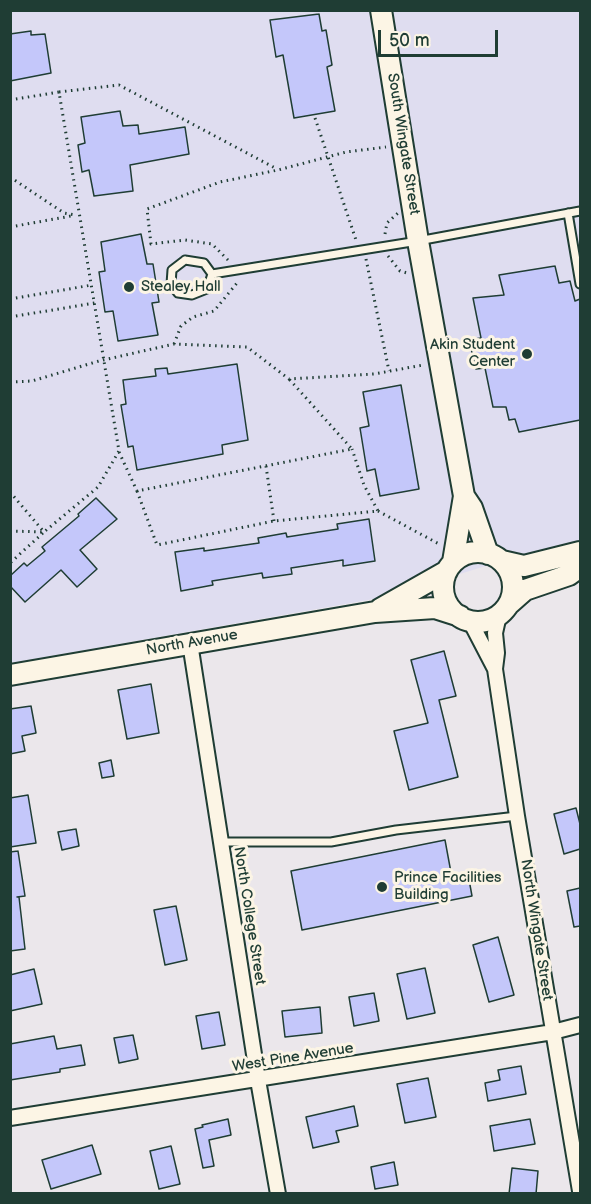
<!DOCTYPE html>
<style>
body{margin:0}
#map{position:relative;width:591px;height:1204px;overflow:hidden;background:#ebe7eb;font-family:"Balsamiq Sans",sans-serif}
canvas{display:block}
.frame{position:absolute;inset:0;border:12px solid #1f3d34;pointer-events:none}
.scale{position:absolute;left:378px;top:30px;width:120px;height:27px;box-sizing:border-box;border:3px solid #1f3d34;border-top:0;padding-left:8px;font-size:18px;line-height:21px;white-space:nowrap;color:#1f3d34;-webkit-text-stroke:4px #fcf5e5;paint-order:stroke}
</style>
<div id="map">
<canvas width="591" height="1204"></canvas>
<div class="frame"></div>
<div class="scale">50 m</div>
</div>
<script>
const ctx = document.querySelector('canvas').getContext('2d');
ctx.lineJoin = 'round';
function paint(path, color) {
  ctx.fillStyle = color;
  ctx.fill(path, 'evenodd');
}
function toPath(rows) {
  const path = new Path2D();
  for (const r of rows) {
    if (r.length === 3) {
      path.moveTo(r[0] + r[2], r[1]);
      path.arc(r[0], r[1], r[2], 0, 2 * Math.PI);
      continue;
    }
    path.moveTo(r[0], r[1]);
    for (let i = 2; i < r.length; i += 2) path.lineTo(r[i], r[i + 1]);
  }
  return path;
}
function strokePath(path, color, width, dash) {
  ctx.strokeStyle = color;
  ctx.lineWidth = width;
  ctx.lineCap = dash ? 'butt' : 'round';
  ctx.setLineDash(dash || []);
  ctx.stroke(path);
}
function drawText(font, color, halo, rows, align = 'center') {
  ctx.font = font + ' "Balsamiq Sans",sans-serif';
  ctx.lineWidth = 6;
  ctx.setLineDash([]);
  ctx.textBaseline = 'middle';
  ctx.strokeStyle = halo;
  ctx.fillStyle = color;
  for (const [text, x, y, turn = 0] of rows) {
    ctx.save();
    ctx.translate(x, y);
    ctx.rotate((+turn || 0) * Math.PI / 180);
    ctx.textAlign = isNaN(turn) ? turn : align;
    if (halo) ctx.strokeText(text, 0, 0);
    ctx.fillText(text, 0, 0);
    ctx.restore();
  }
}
paint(toPath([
 [11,11,580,11,580,541,535,558,502,561,385,597,11,663]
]), '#dfddf0');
const building = toPath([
 [319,14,322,31,326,30,332,65,327,67,335,111,294,118,283,55,276,57,270,20,319,14],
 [31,31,31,35,45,34,51,73,10,81,10,34,31,31],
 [120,111,123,126,138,125,139,134,185,127,189,154,130,165,133,191,94,196,89,170,82,172,78,145,85,143,81,117,120,111],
 [141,234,147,264,153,264,159,302,152,303,158,335,118,341,113,311,105,312,99,272,105,271,101,242,141,234],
 [555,266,559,283,570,281,575,301,580,299,580,420,519,432,515,419,509,420,506,407,493,407,485,368,476,369,469,340,481,338,473,298,504,295,499,275,555,266],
 [237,364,248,440,222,445,223,454,137,470,133,446,128,447,121,405,126,404,123,380,156,376,155,369,167,368,168,374,237,364],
 [401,385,419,489,380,496,375,469,367,471,360,428,369,426,363,392,401,385],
 [96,498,117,519,80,550,97,569,77,587,61,570,25,602,10,586,10,576,24,563,27,566,45,551,42,547,79,516,78,514,96,498],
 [369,519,375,561,343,566,343,560,291,568,292,574,263,578,262,573,212,581,213,585,181,591,175,552,204,548,204,551,259,543,258,538,286,533,287,537,338,529,337,524,369,519],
 [444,651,456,696,439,700,458,777,409,790,394,731,428,723,411,660,444,651],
 [151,684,159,733,127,739,118,690,151,684],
 [31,706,36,733,22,736,25,751,10,754,10,709,31,706],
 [111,760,114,776,102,778,99,763,111,760],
 [28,795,36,843,10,847,10,798,28,795],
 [576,808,580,824,580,849,564,854,554,814,576,808],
 [76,829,79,846,62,850,58,832,76,829],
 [445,840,452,878,468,874,472,896,302,930,291,871,445,840],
 [18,851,25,896,17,897,19,897,25,949,10,951,10,852,18,851],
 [580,888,580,926,574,927,567,891,580,888],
 [176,906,187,960,165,965,154,910,176,906],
 [498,937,514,995,489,1002,473,945,498,937],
 [425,968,435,1013,407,1019,397,974,425,968],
 [34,969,42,1004,10,1011,10,975,34,969],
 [374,993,379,1021,354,1026,349,997,374,993],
 [320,1007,322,1033,285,1037,282,1011,320,1007],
 [219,1012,225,1045,202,1049,196,1016,219,1012],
 [133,1035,138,1059,119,1063,114,1038,133,1035],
 [54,1036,57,1049,81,1045,85,1065,60,1069,60,1072,10,1080,10,1044,54,1036],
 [521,1066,526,1094,488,1101,485,1083,500,1080,498,1070,521,1066],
 [428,1078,436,1117,405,1123,397,1084,428,1078],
 [354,1106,358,1126,336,1131,339,1142,313,1148,306,1117,354,1106],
 [228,1119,231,1135,209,1140,214,1166,203,1168,195,1129,203,1127,202,1125,228,1119],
 [530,1119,535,1144,494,1151,490,1126,530,1119],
 [92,1145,101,1174,51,1189,42,1160,92,1145],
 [171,1146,180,1184,159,1189,150,1151,171,1146],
 [394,1162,398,1185,375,1189,371,1167,394,1162],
 [512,1168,538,1171,536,1194,509,1194,512,1168]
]);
paint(building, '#c4c7fa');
strokePath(building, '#1f3d34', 1.5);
const lane = toPath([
 [568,213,580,284],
 [185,260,204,263,212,274,207,289,192,295,178,293,171,284,172,270,185,260],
 [212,274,418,241,580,211],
 [221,842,331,842,396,830,517,816]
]);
const street = toPath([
 [499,615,495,633,497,653,495,669,517,816,580,1191],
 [470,621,495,669],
 [190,643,258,1080,278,1194],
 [10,1118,553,1032,580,1025]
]);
const secondary = toPath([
 [381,10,418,241,464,496,472,508,488,554],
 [478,587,35],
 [502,561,524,566,580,552],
 [453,562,464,496],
 [508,605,525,590,569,575,580,567],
 [380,609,447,571],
 [10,675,375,612,435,608,460,616]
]);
strokePath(lane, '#1f3d34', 11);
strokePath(street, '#1f3d34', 18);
strokePath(secondary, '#1f3d34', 24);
strokePath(toPath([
 [59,92,119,85,277,169],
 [10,100,59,92,119,451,98,487,44,532,10,531],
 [315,118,356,240],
 [10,177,64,213,76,215],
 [10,227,71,216],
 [385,234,387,223,398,213],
 [388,256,400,271,407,273],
 [366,259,389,371],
 [228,260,212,244,185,240,151,244,147,209,220,182,278,170,346,152,386,147],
 [10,299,92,285],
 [10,317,95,303],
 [174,344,181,326,193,317,214,311,237,283],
 [10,382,32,381,99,361,174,344,247,347,289,379,374,374,423,365],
 [119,452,137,491,352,449,289,379],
 [266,466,274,521],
 [137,491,157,545,274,521,378,511,364,485,352,449],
 [10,492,44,532,10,563],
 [378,511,439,544]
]), '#1f3d34', 3, [1.5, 4.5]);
strokePath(lane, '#fcf5e5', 7);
strokePath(street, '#fcf5e5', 14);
strokePath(secondary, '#fcf5e5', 20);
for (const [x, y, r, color] of [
 [129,287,6,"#1f3d34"],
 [527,354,6,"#1f3d34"],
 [382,887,6,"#1f3d34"]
]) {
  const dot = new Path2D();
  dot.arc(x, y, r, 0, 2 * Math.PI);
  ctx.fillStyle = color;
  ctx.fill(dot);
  strokePath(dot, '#fcf5e5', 2);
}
drawText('15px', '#1f3d34', '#fcf5e5', [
 ["South Wingate Street",403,144,81],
 ["North Avenue",192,643,-10],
 ["North College Street",249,916,81],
 ["North Wingate Street",536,930,81],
 ["West Pine Avenue",293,1058,-9]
]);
drawText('15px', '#1f3d34', '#fcf5e5', [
 ["Stealey Hall",141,287],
 ["Akin Student",515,345,"right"],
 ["Center",515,362,"right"],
 ["Prince Facilities",394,878],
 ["Building",394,895]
], 'left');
</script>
